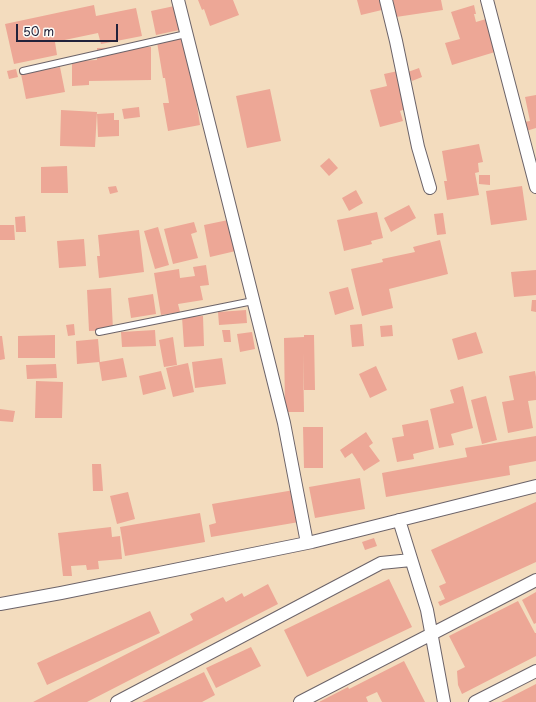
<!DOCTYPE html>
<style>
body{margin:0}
#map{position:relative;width:536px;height:702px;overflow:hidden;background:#f3dcbe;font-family:"Playpen Sans",sans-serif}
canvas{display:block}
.scale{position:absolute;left:16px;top:24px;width:102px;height:18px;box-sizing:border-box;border:2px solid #22223b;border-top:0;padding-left:5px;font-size:12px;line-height:14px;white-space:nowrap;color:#22223b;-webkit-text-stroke:3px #fdfcf7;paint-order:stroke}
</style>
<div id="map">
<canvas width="536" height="702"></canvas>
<div class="scale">50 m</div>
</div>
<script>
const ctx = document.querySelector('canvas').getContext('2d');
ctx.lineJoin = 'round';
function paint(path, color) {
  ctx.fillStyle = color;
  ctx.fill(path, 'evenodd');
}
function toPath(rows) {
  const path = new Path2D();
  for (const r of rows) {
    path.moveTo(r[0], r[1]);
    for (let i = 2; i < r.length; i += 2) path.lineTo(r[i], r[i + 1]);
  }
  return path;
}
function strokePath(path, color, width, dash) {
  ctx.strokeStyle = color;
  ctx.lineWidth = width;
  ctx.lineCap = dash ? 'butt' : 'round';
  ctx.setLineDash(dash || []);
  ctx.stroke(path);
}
paint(toPath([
 [198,0,233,0,239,15,210,26,204,9,202,10],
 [357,0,383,0,386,9,361,15],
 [393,0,441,0,443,10,396,17],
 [94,5,96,16,136,8,142,36,101,44,98,33,55,42,57,55,14,64,5,24],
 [179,5,184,29,156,35,151,11],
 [474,5,476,14,474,14,476,22,486,19,495,52,452,65,445,43,460,39,451,12],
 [185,37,197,98,196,98,200,125,168,131,163,103,169,103,165,78,163,78,157,42],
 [151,47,151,80,89,81,89,85,72,86,72,61,97,60,97,48],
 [60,67,65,92,26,99,21,74],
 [419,68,422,77,412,81,408,72],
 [16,69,18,77,9,79,7,71],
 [398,71,408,108,400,111,403,121,380,127,370,90,387,86,384,74],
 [270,89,281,141,247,148,236,96],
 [536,95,536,128,526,131,524,122,530,121,525,97],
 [139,107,140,117,124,119,122,109],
 [61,110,97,112,95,147,60,146],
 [114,113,114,120,119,120,119,136,98,137,97,114],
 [479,144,483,162,478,163,479,172,475,173,479,195,447,200,444,181,447,181,442,151],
 [329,158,338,168,329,176,320,166],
 [67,166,68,193,41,193,41,167],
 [479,175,490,175,490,185,479,184],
 [116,186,118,192,110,194,108,187],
 [522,186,527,220,491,225,486,191],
 [356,190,363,203,349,211,342,198],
 [409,205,416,218,391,232,384,218],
 [377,212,383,238,371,241,372,244,344,251,337,220],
 [443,213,446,234,437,235,434,214],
 [25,216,26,232,16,232,15,217],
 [233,219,240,250,210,257,204,225],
 [194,222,197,232,191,234,198,258,173,264,164,229],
 [0,225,14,225,15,240,0,240],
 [158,227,169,265,155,269,144,231],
 [139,230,144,272,99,278,97,256,100,256,98,235],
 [84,239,86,266,59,268,57,241],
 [440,240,448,274,389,289,393,308,362,316,351,269,383,262,382,259,415,252,413,247],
 [206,265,209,285,200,286,203,300,178,304,180,312,161,315,154,273,179,269,180,278,195,276,193,267],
 [536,270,536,295,514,297,511,272],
 [348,287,354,309,335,315,329,292],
 [111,288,113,330,89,331,87,290],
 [153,294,156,314,131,318,128,298],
 [532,300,536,300,536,312,531,311],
 [246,310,247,323,219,325,218,312],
 [203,316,204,346,184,347,182,317],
 [74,324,75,335,68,336,66,325],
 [362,324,364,346,352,347,350,325],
 [392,325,393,336,381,337,380,326],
 [155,330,156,346,122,347,121,332],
 [222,330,230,330,231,342,224,342],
 [252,332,255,349,240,352,237,334],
 [476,332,483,353,458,360,452,339],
 [55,335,55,358,18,358,18,336],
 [304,335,314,335,315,390,304,390,303,352,304,412,285,412,284,338,304,337],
 [0,336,2,336,5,359,0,360],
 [173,337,177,365,164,367,159,340],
 [98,339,100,362,123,358,127,377,102,381,99,362,77,364,76,341],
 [222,358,226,384,195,388,192,362],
 [188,363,194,392,173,397,166,368],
 [56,364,57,378,27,379,26,365],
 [376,366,387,390,370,398,359,374],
 [161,371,166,389,143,395,139,376],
 [535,371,536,377,536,400,528,401,533,428,508,433,502,402,514,400,509,376],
 [36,381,63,382,62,418,35,418],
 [463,386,473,428,451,434,454,445,439,448,430,409,454,403,450,390],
 [486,396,497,440,482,444,471,400],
 [0,409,15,411,13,422,0,421],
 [428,420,434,449,413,454,414,459,397,462,392,438,404,436,402,425],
 [303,427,323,427,323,468,304,468],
 [366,432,373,443,369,446,380,461,364,471,352,453,345,458,340,450],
 [536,436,536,461,509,466,510,475,386,497,382,473,467,457,465,448],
 [92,464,101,464,103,491,93,491],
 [360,478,365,509,315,518,309,487],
 [294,490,299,522,211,537,209,525,216,523,212,504],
 [128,492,135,519,117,524,110,496],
 [536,502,536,562,440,606,438,602,445,599,439,586,446,583,431,550],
 [200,513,205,542,125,556,120,527],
 [111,527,112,537,120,536,122,559,98,561,99,569,87,570,86,565,71,566,72,576,63,576,58,533],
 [374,538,377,546,365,550,362,542],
 [389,579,412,627,307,677,284,630],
 [268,584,278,604,87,702,33,702,193,620,190,614,223,597,226,602,242,593,244,597],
 [536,592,536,623,534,624,522,600],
 [518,601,535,633,536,633,536,656,462,694,458,685,457,671,465,667,449,636],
 [150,611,160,633,47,685,37,663],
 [251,647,261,666,216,688,206,668],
 [404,661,425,702,382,702,377,692,366,697,368,702,319,702,348,687,349,689],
 [204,672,215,695,202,702,142,702],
 [536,684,536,702,501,702]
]), '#eda796');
const service = toPath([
 [23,71,186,34],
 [99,332,253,301]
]);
const minor = toPath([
 [178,0,284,423,307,543],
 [386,0,396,41,418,147,430,188],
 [487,0,536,187],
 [399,520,427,610,444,702],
 [0,604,61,593,312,542,536,486],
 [117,702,381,563,411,560],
 [300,702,536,580],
 [475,702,536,671]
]);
strokePath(service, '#6b6369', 8);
strokePath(minor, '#6b6369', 14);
strokePath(service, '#fff', 6);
strokePath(minor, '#fff', 12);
</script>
